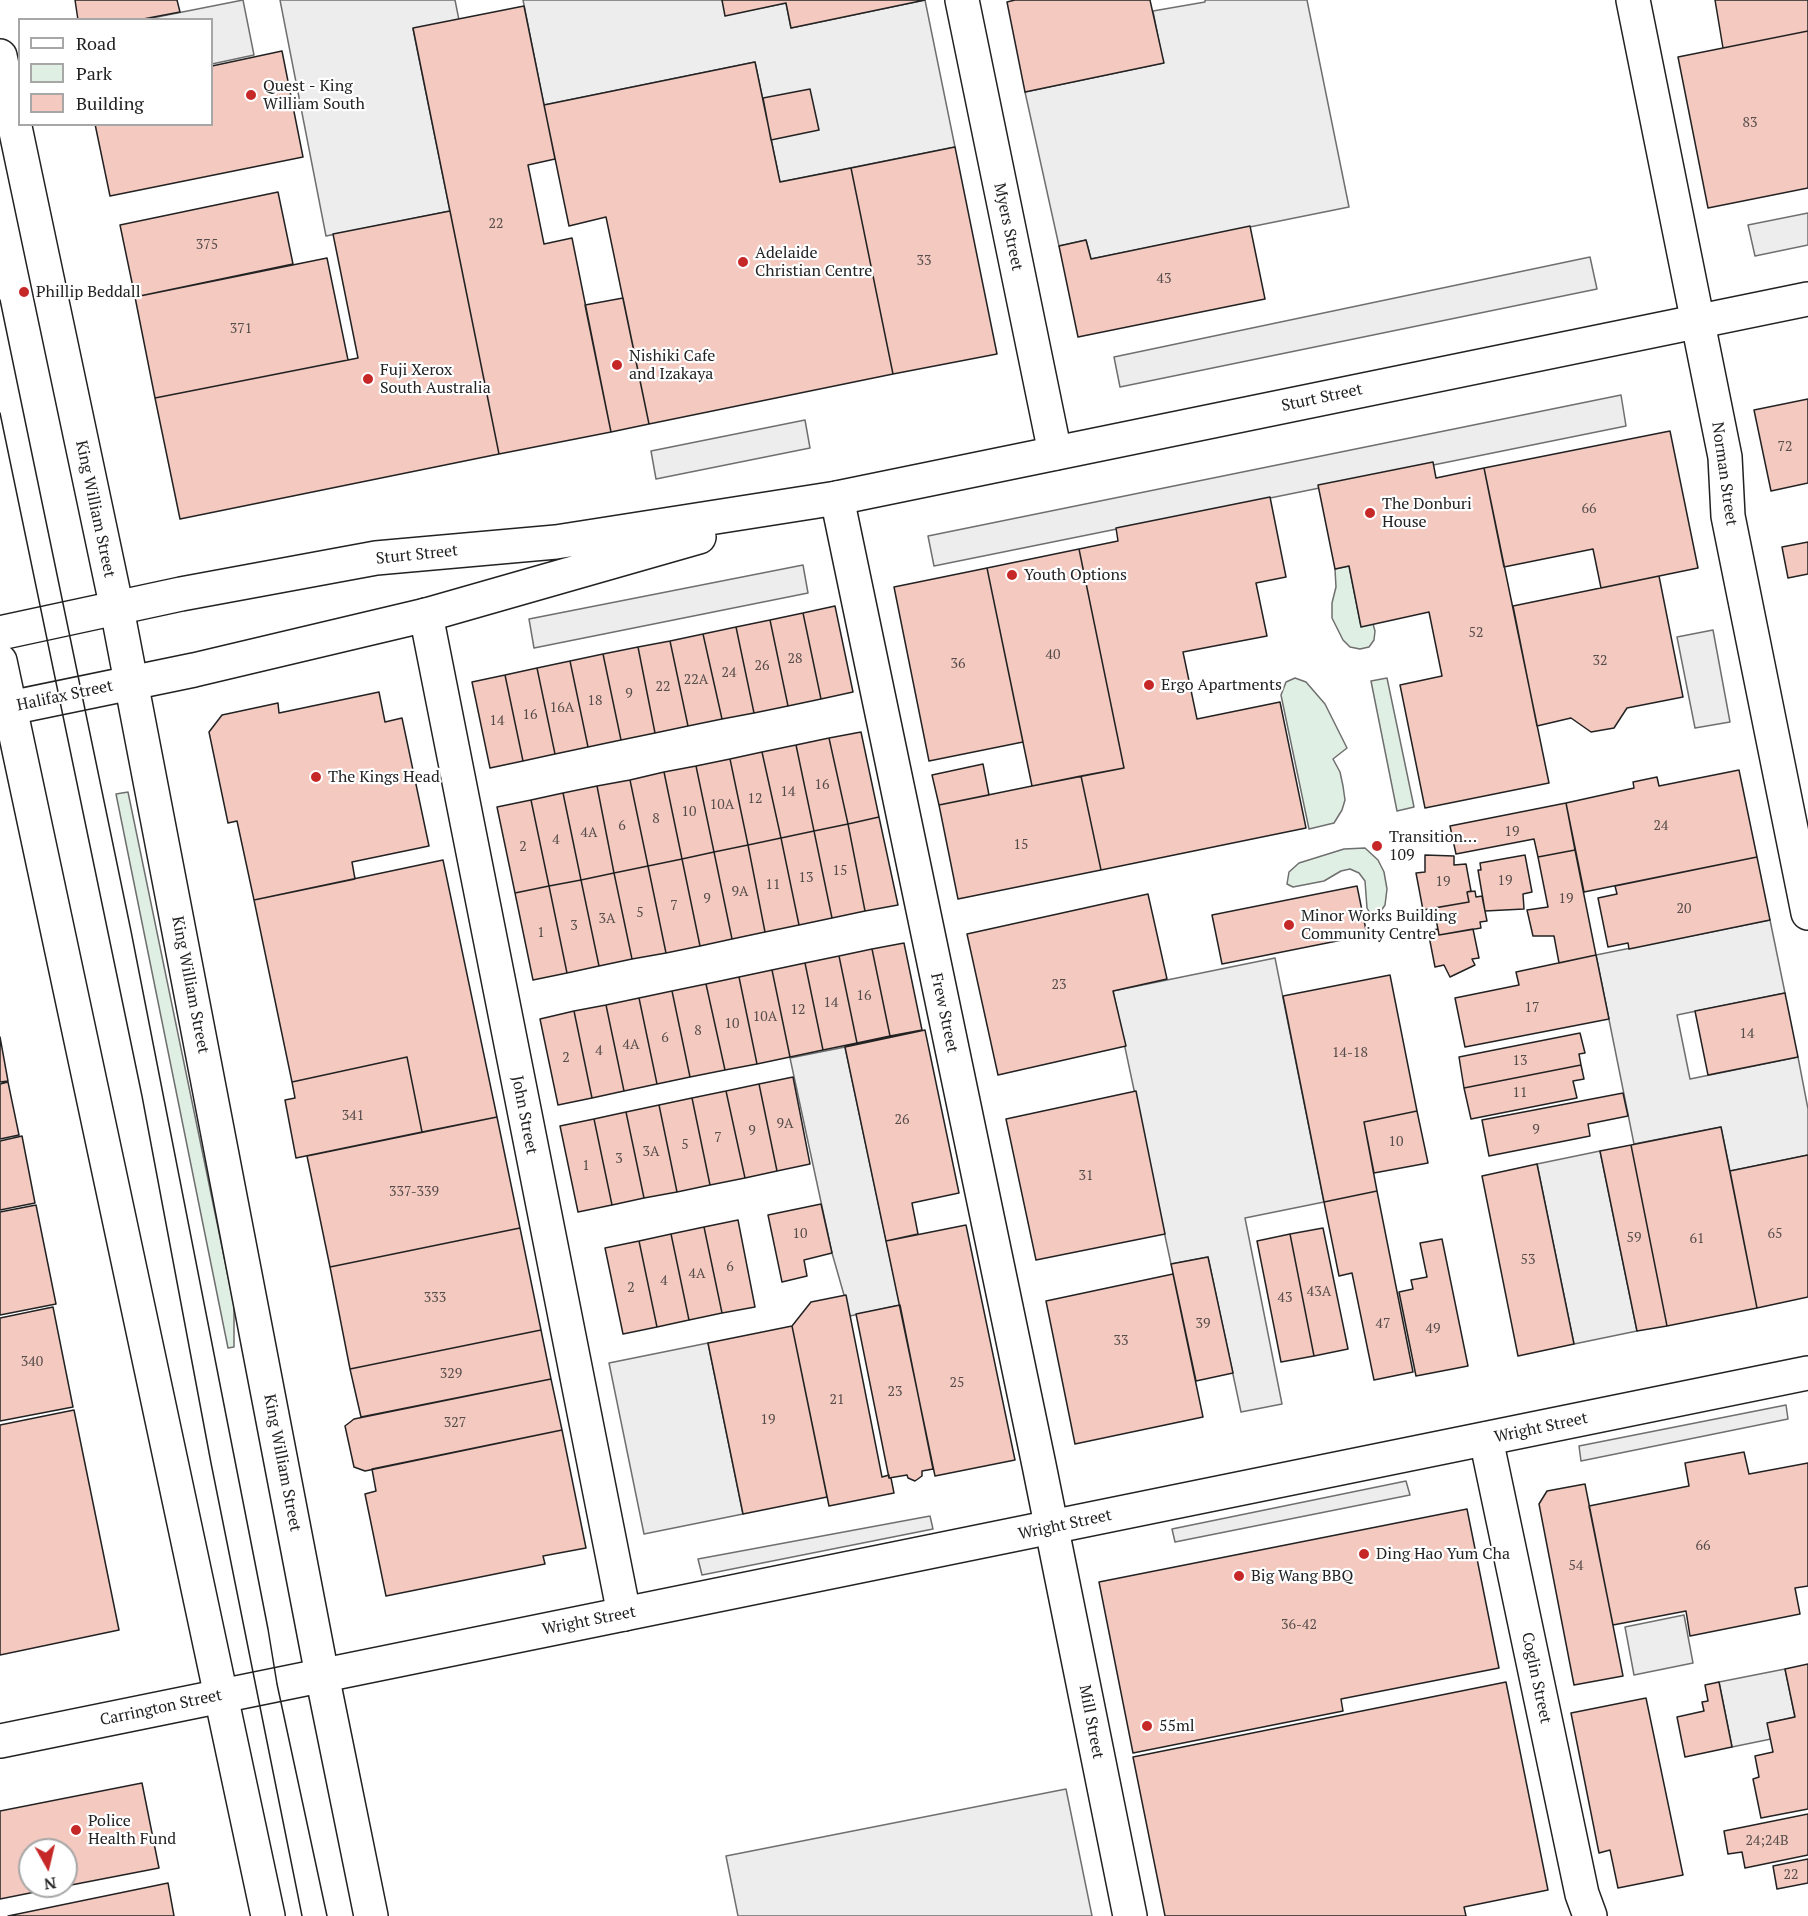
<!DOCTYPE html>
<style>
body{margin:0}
#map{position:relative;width:1808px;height:1916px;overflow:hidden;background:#fff;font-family:"PT Serif",serif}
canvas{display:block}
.legend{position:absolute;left:18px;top:18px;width:195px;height:108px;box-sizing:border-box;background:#fff;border:2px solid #a7a7a7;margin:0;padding:8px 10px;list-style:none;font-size:18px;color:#222}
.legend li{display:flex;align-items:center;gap:12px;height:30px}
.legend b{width:30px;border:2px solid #a7a7a7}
.north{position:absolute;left:18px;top:1838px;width:60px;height:60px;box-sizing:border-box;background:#fff;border:2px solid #a7a7a7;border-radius:50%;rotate:172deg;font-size:16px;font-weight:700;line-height:24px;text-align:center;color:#222}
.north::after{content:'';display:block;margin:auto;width:21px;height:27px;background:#c62828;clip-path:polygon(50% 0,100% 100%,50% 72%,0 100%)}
</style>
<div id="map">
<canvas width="1808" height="1916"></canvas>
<ul class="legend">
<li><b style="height:8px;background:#fff"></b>Road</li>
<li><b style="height:16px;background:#e0efe3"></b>Park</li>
<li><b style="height:16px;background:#f3c9c0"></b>Building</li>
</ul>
<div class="north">N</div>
</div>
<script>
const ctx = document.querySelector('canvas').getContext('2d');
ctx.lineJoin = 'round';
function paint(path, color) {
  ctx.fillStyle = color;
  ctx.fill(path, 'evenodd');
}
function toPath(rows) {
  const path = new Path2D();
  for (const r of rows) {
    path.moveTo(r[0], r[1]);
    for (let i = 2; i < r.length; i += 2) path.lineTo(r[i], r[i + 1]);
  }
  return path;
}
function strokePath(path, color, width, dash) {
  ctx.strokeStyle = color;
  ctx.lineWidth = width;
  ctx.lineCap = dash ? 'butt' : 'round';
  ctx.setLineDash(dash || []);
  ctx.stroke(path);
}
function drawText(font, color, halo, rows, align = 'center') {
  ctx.font = font + ' "PT Serif",serif';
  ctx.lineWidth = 4.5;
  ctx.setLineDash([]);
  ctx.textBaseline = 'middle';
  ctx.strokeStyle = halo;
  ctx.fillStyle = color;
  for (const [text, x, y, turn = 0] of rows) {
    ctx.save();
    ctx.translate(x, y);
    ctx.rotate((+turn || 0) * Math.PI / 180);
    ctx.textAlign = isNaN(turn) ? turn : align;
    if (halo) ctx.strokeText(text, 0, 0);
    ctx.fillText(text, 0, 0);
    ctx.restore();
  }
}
const green = toPath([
 [1349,566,1361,626,1373,624,1375,631,1374,640,1369,647,1360,649,1350,647,1343,640,1332,618,1332,603,1336,587,1335,569,1349,566],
 [1295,678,1306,682,1325,704,1347,748,1333,759,1340,772,1343,786,1345,800,1342,810,1334,823,1309,829,1281,695,1286,682,1295,678],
 [1387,678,1414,807,1397,811,1371,681,1387,678],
 [128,792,234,1305,234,1347,228,1348,116,794,128,792],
 [1365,848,1378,860,1384,872,1387,889,1385,905,1378,915,1371,915,1367,908,1365,881,1359,873,1350,869,1341,871,1324,881,1293,887,1287,884,1289,872,1299,863,1344,849,1365,848]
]);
paint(green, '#e0efe3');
strokePath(green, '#6f6f6f', 1.5);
const parking = toPath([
 [243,0,254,55,212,64,212,20,147,19,243,0],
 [280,0,455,0,459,20,413,29,450,211,326,236,280,0],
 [523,0,722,0,726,15,786,3,791,28,925,0,955,147,780,182,755,62,544,105,523,0],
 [1205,0,1307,0,1349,207,1091,259,1086,240,1059,246,1025,92,1163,63,1153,11,1205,2,1205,0],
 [1808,213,1808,245,1755,256,1748,225,1808,213],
 [1590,257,1597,289,1120,387,1114,357,1590,257],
 [1621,395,1626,426,934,566,928,536,1621,395],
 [805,420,810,448,656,479,651,451,805,420],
 [803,565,808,593,534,648,529,619,803,565],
 [1713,630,1730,722,1695,728,1677,637,1713,630],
 [1770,920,1785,993,1677,1015,1690,1079,1798,1057,1808,1109,1808,1155,1730,1171,1721,1127,1634,1144,1596,955,1770,920],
 [1275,958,1324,1202,1245,1218,1282,1404,1241,1412,1208,1257,1171,1264,1113,991,1275,958],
 [845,1047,900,1305,850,1316,832,1253,790,1058,845,1047],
 [1600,1151,1637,1331,1574,1344,1537,1164,1600,1151],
 [708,1343,743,1514,644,1534,609,1363,708,1343],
 [1786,1405,1788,1419,1581,1461,1579,1446,1786,1405],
 [1406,1481,1410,1495,1175,1542,1172,1529,1406,1481],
 [930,1516,933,1529,702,1575,698,1559,930,1516],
 [1684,1615,1693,1663,1634,1675,1625,1627,1684,1615],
 [1785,1669,1795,1717,1768,1723,1771,1739,1732,1747,1719,1682,1785,1669],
 [1066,1789,1092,1916,738,1916,726,1856,1066,1789]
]);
paint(parking, '#ededed');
strokePath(parking, '#6f6f6f', 1.5);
const building = toPath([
 [75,0,177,0,180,12,138,20,78,20,75,0],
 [722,0,925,0,791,28,786,3,725,16,722,0],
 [1015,0,1150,0,1164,63,1025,92,1007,2,1015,0],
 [1715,0,1808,0,1808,31,1723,48,1715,0],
 [524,6,555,159,528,165,544,244,572,238,611,432,499,454,413,28,524,6],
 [1808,31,1808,188,1708,208,1678,57,1808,31],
 [282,51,303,157,110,196,95,124,212,124,212,66,282,51],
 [755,62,780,182,851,168,893,374,649,424,606,217,569,226,544,105,755,62],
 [810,89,819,130,771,140,763,98,810,89],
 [955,147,997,354,893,374,851,168,955,147],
 [278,192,293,264,135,297,120,225,278,192],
 [450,211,499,454,180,519,155,398,358,358,333,234,450,211],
 [1250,226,1265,299,1078,337,1059,246,1086,240,1091,259,1250,226],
 [327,258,348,360,155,398,135,297,327,258],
 [623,298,649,424,611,432,585,305,623,298],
 [1808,399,1808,483,1771,491,1754,410,1808,399],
 [1670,431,1698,568,1601,588,1593,549,1504,567,1484,468,1670,431],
 [1433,462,1436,478,1484,468,1549,783,1425,808,1400,685,1442,676,1429,612,1361,627,1349,566,1335,569,1318,485,1433,462],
 [1270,497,1286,577,1256,583,1267,636,1183,652,1197,719,1280,702,1306,828,1101,870,1081,776,1124,768,1079,549,1118,541,1116,528,1270,497],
 [1808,542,1808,574,1788,578,1782,547,1808,542],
 [1079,549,1124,768,1032,786,987,568,1079,549],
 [987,568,1023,742,929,761,894,587,987,568],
 [1659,576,1683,697,1627,708,1614,728,1591,732,1571,718,1537,726,1513,606,1659,576],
 [835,606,853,692,821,699,803,613,835,606],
 [803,613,821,699,788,706,770,620,803,613],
 [770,620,788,706,754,713,736,627,770,620],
 [736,627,754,713,722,719,703,634,736,627],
 [703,634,722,719,688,726,670,641,703,634],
 [670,641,688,726,655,733,638,647,670,641],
 [638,647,655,733,621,740,603,654,638,647],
 [603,654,621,740,588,747,570,661,603,654],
 [570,661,588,747,555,754,537,668,570,661],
 [537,668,555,754,523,761,505,675,537,668],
 [505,675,523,761,490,768,472,682,505,675],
 [379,692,385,722,402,718,429,846,352,862,355,879,254,900,237,821,228,823,209,732,222,715,278,703,279,713,379,692],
 [861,732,879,817,848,824,829,738,861,732],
 [829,738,848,824,814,831,796,745,829,738],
 [796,745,814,831,781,838,762,752,796,745],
 [762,752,781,838,748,845,730,759,762,752],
 [730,759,748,845,714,852,696,766,730,759],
 [983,764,989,795,939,805,932,775,983,764],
 [696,766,714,852,682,859,664,772,696,766],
 [1739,770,1757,857,1584,892,1566,803,1634,788,1633,782,1657,777,1659,786,1739,770],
 [664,772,682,859,648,866,630,780,664,772],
 [1081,776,1101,870,958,899,939,805,1081,776],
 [630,780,648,866,614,873,597,786,630,780],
 [597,786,614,873,581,880,563,793,597,786],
 [563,793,581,880,549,886,531,800,563,793],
 [531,800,549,886,515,893,497,807,531,800],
 [1566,803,1575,850,1538,857,1534,839,1456,854,1450,826,1566,803],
 [879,817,898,905,865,911,848,824,879,817],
 [848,824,865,911,832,918,814,831,848,824],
 [814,831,832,918,799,925,781,838,814,831],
 [781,838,799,925,765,932,748,845,781,838],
 [748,845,765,932,732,939,714,852,748,845],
 [1575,850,1596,955,1559,963,1554,936,1533,936,1527,910,1548,907,1538,857,1575,850],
 [714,852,732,939,700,946,682,859,714,852],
 [1425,855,1454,856,1454,865,1466,864,1471,891,1467,892,1469,902,1423,910,1416,873,1425,872,1425,855],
 [1525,855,1532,892,1523,894,1524,909,1485,911,1478,870,1481,870,1480,863,1525,855],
 [1757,857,1770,920,1629,949,1628,943,1608,947,1598,898,1617,894,1615,886,1757,857],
 [682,859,700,946,666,953,648,866,682,859],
 [443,860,497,1117,422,1132,407,1057,292,1082,254,900,443,860],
 [648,866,666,953,632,959,614,873,648,866],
 [614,873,632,959,599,966,581,880,614,873],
 [581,880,599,966,567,973,549,886,581,880],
 [549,886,567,973,533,980,515,893,549,886],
 [1357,886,1367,935,1222,964,1212,915,1357,886],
 [1475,891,1476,897,1482,896,1487,921,1480,922,1481,928,1439,935,1434,908,1469,902,1467,892,1475,891],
 [1148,894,1167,979,1113,991,1126,1046,998,1075,967,934,1148,894],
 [1438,929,1439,935,1473,929,1479,958,1472,959,1475,965,1450,977,1444,965,1435,967,1428,931,1438,929],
 [904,943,922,1030,890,1036,872,949,904,943],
 [872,949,890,1036,857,1043,839,956,872,949],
 [1596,955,1609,1019,1465,1047,1455,998,1519,985,1516,972,1596,955],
 [839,956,857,1043,823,1050,805,963,839,956],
 [805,963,823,1050,790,1057,772,970,805,963],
 [772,970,790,1057,757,1064,739,977,772,970],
 [1390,975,1417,1111,1364,1122,1377,1191,1324,1202,1283,996,1390,975],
 [739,977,757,1064,725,1070,706,984,739,977],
 [706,984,725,1070,690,1077,672,991,706,984],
 [672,991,690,1077,657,1084,639,998,672,991],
 [1785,993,1798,1057,1708,1075,1695,1011,1785,993],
 [639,998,657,1084,624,1091,606,1005,639,998],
 [606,1005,624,1091,592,1098,574,1011,606,1005],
 [574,1011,592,1098,558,1105,540,1019,574,1011],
 [925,1030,959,1193,912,1203,918,1234,886,1241,845,1047,925,1030],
 [1580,1033,1585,1053,1579,1054,1581,1065,1464,1088,1459,1057,1580,1033],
 [0,1037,8,1081,0,1082,0,1037],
 [407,1057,422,1132,296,1158,285,1100,295,1098,292,1082,407,1057],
 [1581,1065,1584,1079,1573,1081,1577,1098,1471,1119,1464,1088,1581,1065],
 [793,1077,810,1164,777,1171,759,1084,793,1077],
 [8,1082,19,1135,0,1139,0,1084,8,1082],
 [759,1084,777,1171,745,1178,726,1091,759,1084],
 [726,1091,745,1178,710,1185,692,1098,726,1091],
 [1136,1091,1165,1234,1036,1260,1006,1119,1136,1091],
 [1623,1093,1628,1116,1588,1124,1590,1136,1489,1156,1482,1120,1623,1093],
 [692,1098,710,1185,677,1192,659,1105,692,1098],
 [659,1105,677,1192,644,1198,626,1112,659,1105],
 [1417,1111,1428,1163,1374,1173,1364,1122,1417,1111],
 [626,1112,644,1198,612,1205,594,1119,626,1112],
 [497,1117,520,1228,330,1267,307,1156,497,1117],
 [594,1119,612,1205,578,1212,560,1126,594,1119],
 [1721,1127,1757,1308,1667,1326,1631,1145,1721,1127],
 [22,1136,35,1203,0,1210,0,1141,22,1136],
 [1631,1145,1667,1326,1637,1331,1600,1151,1631,1145],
 [1808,1155,1808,1297,1757,1308,1730,1171,1808,1155],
 [1537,1164,1574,1344,1518,1356,1482,1176,1537,1164],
 [1377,1191,1413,1372,1374,1380,1352,1273,1339,1276,1324,1202,1377,1191],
 [821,1204,832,1253,804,1260,807,1276,782,1282,768,1215,821,1204],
 [36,1205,56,1304,0,1315,0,1212,36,1205],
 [738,1220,755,1307,722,1313,704,1227,738,1220],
 [966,1225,1015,1460,935,1476,886,1241,966,1225],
 [704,1227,722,1313,689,1320,671,1234,704,1227],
 [520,1228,541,1330,350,1369,330,1267,520,1228],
 [1323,1228,1348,1349,1314,1356,1290,1234,1323,1228],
 [671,1234,689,1320,657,1327,639,1241,671,1234],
 [1290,1234,1314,1356,1281,1362,1257,1241,1290,1234],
 [1442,1239,1468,1366,1416,1376,1399,1292,1413,1289,1411,1280,1427,1277,1420,1243,1442,1239],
 [639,1241,657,1327,623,1334,605,1248,639,1241],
 [1208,1257,1233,1373,1196,1381,1171,1264,1208,1257],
 [1173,1274,1203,1417,1075,1444,1046,1301,1173,1274],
 [846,1295,882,1477,889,1475,889,1478,891,1478,894,1493,829,1506,792,1326,811,1302,846,1295],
 [900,1305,933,1469,922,1471,922,1476,915,1481,908,1478,907,1475,889,1478,856,1314,900,1305],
 [53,1307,73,1407,0,1421,0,1318,53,1307],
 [792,1326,827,1497,743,1514,708,1343,792,1326],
 [541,1330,551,1379,361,1417,350,1369,541,1330],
 [551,1379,562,1430,365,1471,354,1467,345,1426,354,1419,551,1379],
 [74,1410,119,1630,0,1655,0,1425,74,1410],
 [562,1430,586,1548,543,1556,545,1564,386,1596,365,1494,376,1491,372,1469,562,1430],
 [1744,1452,1749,1474,1808,1463,1808,1586,1795,1588,1800,1614,1690,1636,1686,1611,1613,1625,1589,1506,1689,1486,1685,1463,1744,1452],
 [1585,1484,1623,1676,1574,1685,1539,1504,1547,1491,1585,1484],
 [1467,1509,1499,1668,1341,1699,1343,1711,1133,1753,1099,1582,1467,1509],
 [1808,1664,1808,1809,1761,1818,1753,1779,1759,1777,1755,1756,1773,1752,1767,1723,1795,1717,1785,1669,1808,1664],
 [1506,1682,1548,1890,1464,1907,1466,1916,1165,1916,1133,1757,1506,1682],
 [1719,1682,1732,1747,1685,1757,1677,1717,1704,1711,1702,1702,1708,1701,1705,1685,1719,1682],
 [1646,1698,1683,1875,1618,1888,1610,1850,1599,1853,1571,1713,1646,1698],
 [142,1783,159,1868,66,1886,66,1850,30,1850,30,1886,65,1886,0,1899,0,1811,142,1783],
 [1808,1814,1808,1855,1745,1868,1742,1852,1728,1854,1724,1831,1808,1814],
 [1808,1859,1808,1883,1777,1889,1773,1866,1808,1859],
 [168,1883,174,1916,8,1916,168,1883]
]);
paint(building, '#f3c9c0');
strokePath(building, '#222', 1.5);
const minor = toPath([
 [962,0,1055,453],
 [1633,0,1725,457,1728,516,1808,913],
 [837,498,1039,1465,1130,1916],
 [426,615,624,1614],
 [1486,1439,1582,1894,1590,1916]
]);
const tertiary = toPath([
 [0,633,181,594,376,558,556,542,837,498,1808,299],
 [0,710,194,670,426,615,699,537],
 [0,1741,1808,1373]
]);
const secondary = toPath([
 [0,56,117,609,322,1675,371,1916],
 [0,661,268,1916]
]);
strokePath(minor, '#222', 36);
strokePath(tertiary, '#222', 36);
strokePath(secondary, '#222', 36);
strokePath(minor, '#fff', 33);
strokePath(tertiary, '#fff', 33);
strokePath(secondary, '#fff', 33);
strokePath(toPath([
 [0,300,131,931,268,1629,277,1684,327,1916],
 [0,413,142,1096,211,1463,302,1916]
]), '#222', 1.5);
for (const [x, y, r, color] of [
 [251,95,6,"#c62828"],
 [743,262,6,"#c62828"],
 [24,292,6,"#c62828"],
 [617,365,6,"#c62828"],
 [368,379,6,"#c62828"],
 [1370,513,6,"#c62828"],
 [1012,575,6,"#c62828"],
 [1149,685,6,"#c62828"],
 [316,777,6,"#c62828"],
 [1377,846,6,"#c62828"],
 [1289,925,6,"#c62828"],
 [1364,1554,6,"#c62828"],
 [1239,1576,6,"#c62828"],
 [1147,1726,6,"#c62828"],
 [76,1830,6,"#c62828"]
]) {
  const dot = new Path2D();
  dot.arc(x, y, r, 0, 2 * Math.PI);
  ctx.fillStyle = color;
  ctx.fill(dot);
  strokePath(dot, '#fff', 2);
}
drawText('14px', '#564c4a', null, [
 ["83",1750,123],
 ["22",496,224],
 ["375",207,245],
 ["33",924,261],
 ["43",1164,279],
 ["371",241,329],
 ["72",1785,447],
 ["66",1589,509],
 ["52",1476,633],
 ["40",1053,655],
 ["28",795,659],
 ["32",1600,661],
 ["36",958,664],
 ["26",762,666],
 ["24",729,673],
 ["22A",696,680],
 ["22",663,687],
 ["9",629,694],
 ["18",595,701],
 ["16A",562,708],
 ["16",530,715],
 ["14",497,721],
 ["16",822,785],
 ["14",788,792],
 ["12",755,799],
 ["10A",722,805],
 ["10",689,812],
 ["8",656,819],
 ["6",622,826],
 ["24",1661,826],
 ["19",1512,832],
 ["4A",589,833],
 ["4",556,840],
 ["15",1021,845],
 ["2",523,847],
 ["15",840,871],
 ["13",806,878],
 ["19",1505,881],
 ["19",1443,882],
 ["11",773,885],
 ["9A",740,892],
 ["9",707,899],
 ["19",1566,899],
 ["7",674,906],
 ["20",1684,909],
 ["5",640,913],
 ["3A",607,919],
 ["3",574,926],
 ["1",541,933],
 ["23",1059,985],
 ["16",864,996],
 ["14",831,1003],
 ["17",1532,1008],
 ["12",798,1010],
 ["10A",765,1017],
 ["10",732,1024],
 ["8",698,1031],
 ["14",1747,1034],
 ["6",665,1038],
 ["4A",631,1045],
 ["4",599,1051],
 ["14-18",1350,1053],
 ["2",566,1058],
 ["13",1520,1061],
 ["11",1520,1093],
 ["341",353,1116],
 ["26",902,1120],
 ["9A",785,1124],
 ["9",1536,1130],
 ["9",752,1131],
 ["7",718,1138],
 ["10",1396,1142],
 ["5",685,1145],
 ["3A",651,1152],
 ["3",619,1159],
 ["1",586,1166],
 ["31",1086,1176],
 ["337-339",414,1192],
 ["10",800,1234],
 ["65",1775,1234],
 ["59",1634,1238],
 ["61",1697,1239],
 ["53",1528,1260],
 ["6",730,1267],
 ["4A",697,1274],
 ["4",664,1281],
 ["2",631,1288],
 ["43A",1319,1292],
 ["333",435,1298],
 ["43",1285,1298],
 ["39",1203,1324],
 ["47",1383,1324],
 ["49",1433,1329],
 ["33",1121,1341],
 ["340",32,1362],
 ["329",451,1374],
 ["25",957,1383],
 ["23",895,1392],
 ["21",837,1400],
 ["19",768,1420],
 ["327",455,1423],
 ["66",1703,1546],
 ["54",1576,1566],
 ["36-42",1299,1625],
 ["24;24B",1767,1841],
 ["22",1791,1875]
]);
drawText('16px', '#222', '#fff', [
 ["Quest - King",263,86],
 ["William South",263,104],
 ["Adelaide",755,253],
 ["Christian Centre",755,271],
 ["Phillip Beddall",36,292],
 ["Nishiki Cafe",629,356],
 ["and Izakaya",629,374],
 ["Fuji Xerox",380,370],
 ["South Australia",380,388],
 ["The Donburi",1382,504],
 ["House",1382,522],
 ["Youth Options",1024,575],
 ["Ergo Apartments",1161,685],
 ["The Kings Head",328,777],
 ["Transition...",1389,837],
 ["109",1389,855],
 ["Minor Works Building",1301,916],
 ["Community Centre",1301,934],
 ["Ding Hao Yum Cha",1376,1554],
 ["Big Wang BBQ",1251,1576],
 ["55ml",1159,1726],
 ["Police",88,1821],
 ["Health Fund",88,1839]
], 'left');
drawText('16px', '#222', '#fff', [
 ["Myers Street",1008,227,78],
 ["Sturt Street",1322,398,-12],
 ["Norman Street",1724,474,82],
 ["King William Street",95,509,78],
 ["Sturt Street",417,555,-6],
 ["Halifax Street",65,696,-12],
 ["King William Street",190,985,79],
 ["Frew Street",944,1013,78],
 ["John Street",524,1115,79],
 ["Wright Street",1541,1428,-12],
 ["King William Street",282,1463,79],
 ["Wright Street",1065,1525,-12],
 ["Wright Street",589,1621,-11],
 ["Coglin Street",1536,1678,78],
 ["Carrington Street",161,1708,-12],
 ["Mill Street",1091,1722,79]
]);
</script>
